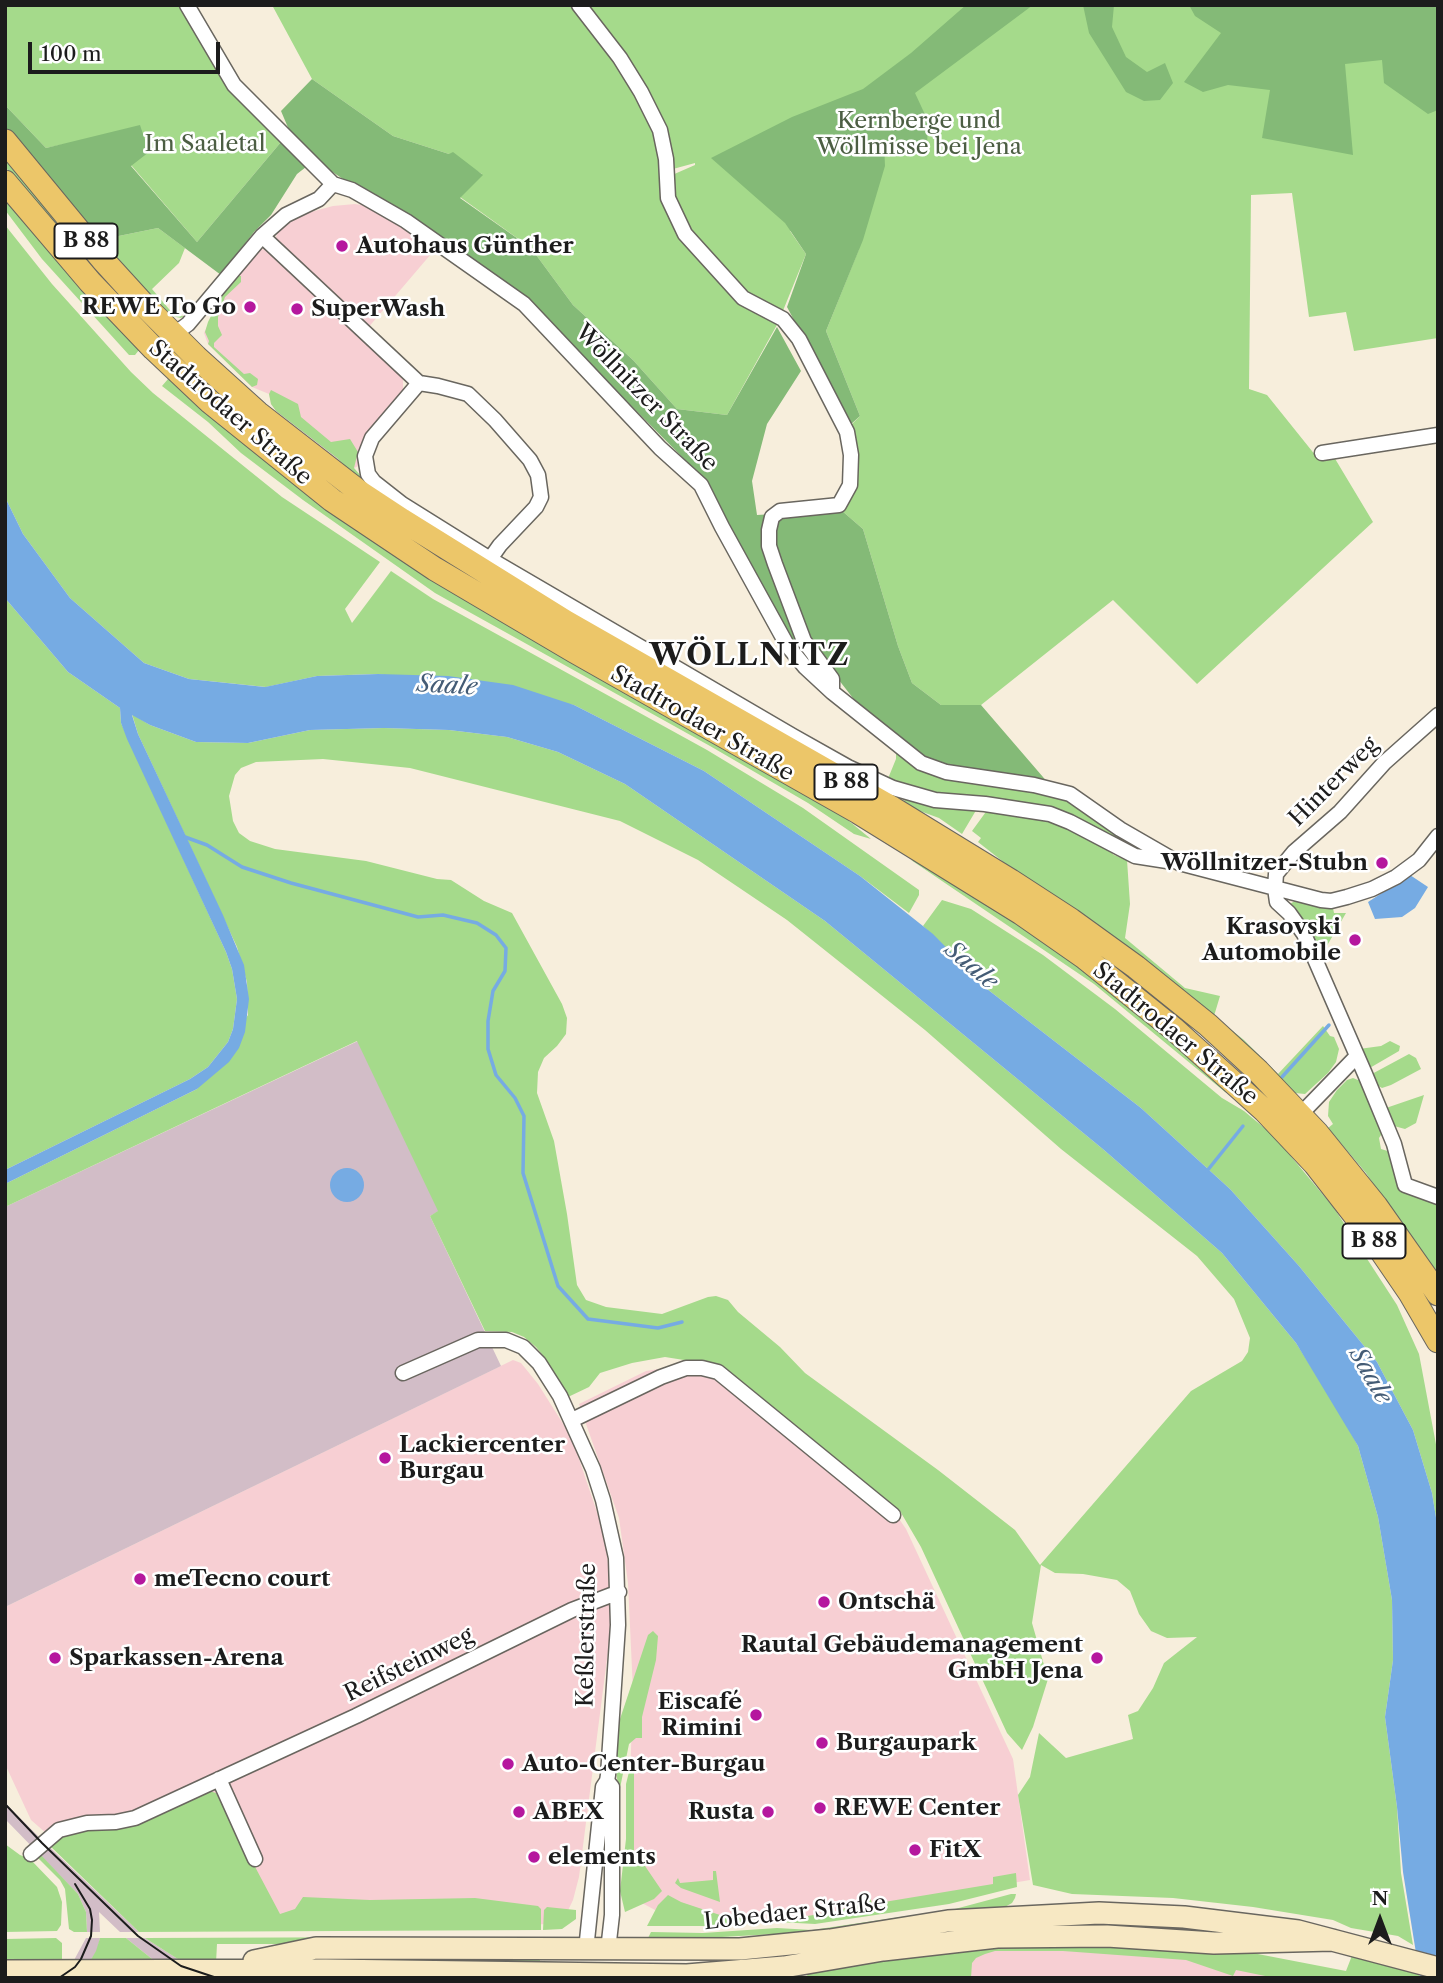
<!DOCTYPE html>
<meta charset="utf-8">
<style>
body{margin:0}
#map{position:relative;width:1443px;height:1983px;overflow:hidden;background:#f7eedc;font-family:"Libre Caslon Text",serif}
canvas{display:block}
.frame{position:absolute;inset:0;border:7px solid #1c1c1c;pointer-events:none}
.north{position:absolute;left:1345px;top:1885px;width:70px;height:70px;-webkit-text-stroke:5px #fff;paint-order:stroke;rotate:0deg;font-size:19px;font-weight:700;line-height:28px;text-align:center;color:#1c1c1c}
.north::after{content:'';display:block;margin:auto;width:24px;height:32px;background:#1c1c1c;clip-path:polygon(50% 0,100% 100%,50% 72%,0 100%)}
.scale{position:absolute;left:28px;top:42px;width:192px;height:32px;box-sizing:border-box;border:4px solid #1c1c1c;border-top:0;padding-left:9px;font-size:21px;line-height:24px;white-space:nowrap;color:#1c1c1c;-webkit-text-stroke:5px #fff;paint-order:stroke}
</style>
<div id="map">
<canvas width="1443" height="1983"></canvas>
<div class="frame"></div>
<div class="north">N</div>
<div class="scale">100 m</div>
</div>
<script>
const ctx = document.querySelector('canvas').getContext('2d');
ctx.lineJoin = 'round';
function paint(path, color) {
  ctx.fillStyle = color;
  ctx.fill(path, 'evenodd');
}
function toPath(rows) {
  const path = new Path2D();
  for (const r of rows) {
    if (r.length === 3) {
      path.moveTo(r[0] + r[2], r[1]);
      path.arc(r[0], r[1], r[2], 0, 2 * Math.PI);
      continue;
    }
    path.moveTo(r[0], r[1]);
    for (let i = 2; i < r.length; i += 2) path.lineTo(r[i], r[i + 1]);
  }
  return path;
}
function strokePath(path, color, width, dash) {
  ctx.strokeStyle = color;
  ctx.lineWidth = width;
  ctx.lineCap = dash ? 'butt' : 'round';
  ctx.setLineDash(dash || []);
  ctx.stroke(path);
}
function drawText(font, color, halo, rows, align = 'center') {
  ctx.font = font + ' "Libre Caslon Text",serif';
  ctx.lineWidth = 5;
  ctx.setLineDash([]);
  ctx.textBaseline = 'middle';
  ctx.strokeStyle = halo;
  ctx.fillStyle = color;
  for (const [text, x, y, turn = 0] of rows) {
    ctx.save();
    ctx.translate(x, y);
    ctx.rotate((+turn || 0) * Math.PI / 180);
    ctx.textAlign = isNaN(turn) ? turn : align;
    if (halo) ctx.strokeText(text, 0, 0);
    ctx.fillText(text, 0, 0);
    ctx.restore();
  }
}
paint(toPath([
 [355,204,367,206,437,247,367,329,277,242,276,237,279,228,296,216,333,206],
 [266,249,403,375,403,393,361,465,354,468,349,469,276,411,271,404,269,394,252,387,208,344,204,333,218,302,257,250],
 [513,1360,521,1363,538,1384,572,1438,605,1536,613,1612,579,1877,573,1900,562,1923,529,1925,140,1915,31,1820,5,1764,5,1607],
 [708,1364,891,1507,906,1529,1013,1759,1030,1880,795,1920,666,1916,631,1897,627,1865,633,1691,628,1583,619,1518,579,1404,646,1371,678,1366],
 [1120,1945,1348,1978,966,1978,970,1956,981,1947]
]), '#f7cfd3');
paint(toPath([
 [358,1041,439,1211,430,1216,501,1366,5,1607,5,1207],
 [5,1803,39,1837,139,1932,120,1932,99,1912,100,1932,87,1932,86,1912,78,1894,5,1819],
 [86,1938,100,1938,97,1951,89,1963,73,1962],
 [126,1938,145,1938,184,1963,157,1963]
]), '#d2bdc7');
paint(toPath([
 [5,5,181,5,231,89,281,142,197,242,131,165,65,144,46,148,5,105],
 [272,5,575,5,616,59,656,131,663,179,695,165,695,163,673,169,662,122,582,5,1438,5,1438,338,1354,351,1346,312,1309,317,1292,193,1251,195,1249,389,1267,395,1320,461,1334,457,1373,522,1197,684,1113,600,981,705,941,705,912,683,898,646,863,529,841,510,851,425,860,416,826,331,859,249,790,231,806,254,778,323,727,415,677,409,633,360,573,305,531,248,460,197,482,174,449,154,393,136,312,79],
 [5,152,151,326,88,260,70,245,26,194,5,166],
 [5,191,137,342,139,350,135,355,129,355,42,259,5,210],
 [5,225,52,284,131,372,153,393,282,497,380,562,345,609,352,623,391,571,433,599,707,750,803,808,919,890,919,895,909,913,860,876,704,771,574,705,378,674,317,676,266,687,189,679,144,663,70,598,23,534,5,497],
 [158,228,185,248,179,263,152,289,174,315,184,316,181,318,167,315,94,241],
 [236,276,241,276,241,282,225,297,218,317,218,326,222,335,214,343,214,347,244,374,250,373,258,379,257,385,252,387,208,344,209,341,205,332,208,322,218,302],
 [173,378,265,458,844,817,871,839,854,834,808,803,710,746,435,593,303,500,241,453,208,422,162,386,168,379],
 [271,390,298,404,301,417,331,442,350,439,358,452,354,468,368,484,454,543,800,744,857,775,892,790,899,803,905,808,555,607,418,523,366,487,337,458,276,411,271,404,269,394],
 [5,598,68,672,120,708,121,723,226,952,232,969,237,999,233,1029,228,1042,208,1067,190,1079,5,1170],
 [132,714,150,725,196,742,248,743,310,730,384,728,449,730,507,737,558,752,625,784,825,921,1104,1150,1222,1253,1296,1343,1338,1409,1358,1446,1378,1517,1392,1600,1393,1660,1385,1717,1397,1807,1401,1873,1413,1945,1398,1936,1351,1928,1333,1920,1253,1907,1173,1898,1072,1894,1033,1885,1018,1795,1030,1777,1039,1733,1066,1758,1133,1739,1128,1715,1138,1711,1153,1688,1164,1663,1197,1637,1167,1638,1151,1631,1139,1614,1130,1591,1117,1580,1083,1574,1055,1573,1041,1565,1032,1623,1048,1679,1033,1727,1022,1750,1007,1733,921,1547,900,1511,723,1366,703,1360,684,1360,665,1357,632,1363,600,1373,589,1387,568,1397,545,1358,536,1347,524,1337,512,1332,485,1331,430,1216,438,1211,357,1041,5,1207,5,1184,197,1089,248,1015,247,982,237,947,138,734],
 [323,759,410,768,620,821,698,860,787,920,925,1030,1061,1149,1197,1256,1234,1299,1250,1338,1248,1352,1242,1361,1191,1391,1040,1565,1015,1530,938,1470,805,1373,780,1347,738,1312,728,1300,716,1296,708,1297,662,1314,606,1307,586,1300,577,1285,567,1214,554,1141,537,1093,538,1072,544,1058,557,1046,566,1034,567,1018,562,1004,512,913,484,901,451,880,437,879,366,861,275,849,250,841,239,833,233,821,229,796,235,775,241,768,256,762],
 [896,748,1064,799,1107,829,1141,849,1137,851,1074,820,929,797,887,781,896,759],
 [898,792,978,807,962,834,939,818,909,807],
 [988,809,1044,817,1096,840,1114,855,1127,860,1130,904,1125,938,1185,988,1220,996,1214,1016,1244,1040,1278,1074,1323,1026,1330,1036,1334,1037,1339,1049,1336,1062,1328,1073,1305,1094,1295,1093,1284,1086,1115,942,1006,864,978,842,981,838,972,831],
 [911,860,930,865,1026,926,1148,1016,1235,1097,1225,1092,1094,984],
 [942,900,971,909,1043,955,1115,1009,1222,1098,1244,1111,1274,1136,1334,1208,1397,1305,1419,1354,1438,1455,1438,1530,1432,1493,1413,1430,1377,1362,1299,1266,1230,1189,1141,1108,987,989,923,926],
 [1295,901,1333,908,1334,913,1346,913,1321,956,1288,905],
 [1390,1041,1400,1046,1399,1051,1368,1069,1359,1049,1381,1046],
 [1409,1054,1416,1058,1421,1069,1391,1085,1382,1088,1375,1084,1370,1075],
 [1353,1078,1363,1082,1383,1132,1379,1138,1381,1149,1391,1152,1398,1180,1438,1200,1438,1281,1366,1173,1328,1128,1333,1124,1328,1116,1329,1102,1337,1090,1347,1080],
 [1424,1095,1416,1123,1405,1129,1394,1126,1386,1108],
 [653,1631,658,1636,656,1660,642,1717,642,1738,636,1738,629,1744,619,1793,615,1763,618,1725,648,1635],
 [630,1768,634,1769,634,1853,644,1853,645,1866,662,1891,654,1899,625,1912,620,1891,626,1839,626,1784],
 [206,1790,216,1793,280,1914,295,1909,303,1897,370,1900,475,1898,538,1906,541,1909,541,1930,139,1932,48,1844,58,1835],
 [5,1844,20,1855,30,1859,57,1887,62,1902,61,1925,57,1931,5,1932],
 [39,1853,78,1894,86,1912,87,1932,74,1932,69,1929,65,1889,60,1880,36,1856],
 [713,1871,716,1871,720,1902,681,1888,675,1883,678,1878,680,1883,713,1880],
 [1016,1873,1017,1887,949,1904,815,1924,778,1922,703,1926,647,1926,658,1905,668,1895,681,1902,723,1916,759,1920,796,1918,842,1910,862,1897,870,1896,872,1904,993,1884,993,1877],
 [1011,1894,1016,1894,1015,1898,1012,1903,1003,1908,801,1936,775,1934,722,1937,648,1938,651,1932,703,1933,777,1928,812,1930,955,1909],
 [547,1907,576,1910,576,1919,562,1929,543,1930,544,1910],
 [427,1937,397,1944,217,1944,216,1963,184,1963,145,1938],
 [56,1938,62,1943,62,1962,5,1962,5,1939],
 [100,1938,126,1938,157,1963,89,1963,96,1951],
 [1032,1940,1237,1950,1346,1971,1353,1953,1368,1960,1419,1974,1420,1978,1275,1978,1236,1970,1233,1976,1186,1960,1063,1951,995,1951,985,1954,976,1958,972,1963,971,1978,816,1978,809,1977,804,1973,805,1970],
 [540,1956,540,1961,440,1961,390,1964,300,1959]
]), '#a5da8b');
paint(toPath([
 [966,5,1033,5,915,93,928,121,927,147,884,143,885,166,863,240,826,331,860,416,850,425,787,307,806,254,785,223,711,158,792,117,863,89,911,53],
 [1083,5,1114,5,1112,27,1126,57,1147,72,1165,63,1173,83,1160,100,1144,101,1126,92,1089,33],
 [1189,5,1438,5,1438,110,1428,114,1384,83,1382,60,1345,64,1353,155,1262,138,1270,90,1228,85,1203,92,1184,82,1221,33,1195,16],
 [312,79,393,136,449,154,453,152,483,175,460,198,531,248,573,305,633,360,677,409,727,415,777,327,801,371,767,424,752,481,757,515,841,510,863,529,898,646,912,683,941,705,981,705,1049,784,932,762,904,744,856,702,835,675,826,681,790,643,728,525,708,483,528,302,331,171,292,137,281,111],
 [5,105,46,148,140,125,149,152,131,166,197,242,281,142,306,167,297,174,271,215,254,232,221,275,158,228,94,241,5,127]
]), '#84ba77');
paint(toPath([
 [5,497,23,534,70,598,144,663,189,679,265,687,317,676,378,674,448,676,513,685,574,705,704,771,860,876,933,934,987,989,1141,1108,1230,1189,1299,1266,1377,1362,1413,1430,1432,1493,1438,1530,1438,1978,1420,1978,1403,1872,1397,1807,1385,1717,1393,1660,1392,1600,1378,1517,1358,1446,1296,1343,1222,1253,1104,1150,825,921,625,784,558,752,507,737,449,730,384,728,310,730,248,743,196,742,150,725,132,715,138,734,223,915,244,965,249,999,245,1032,239,1048,229,1062,197,1089,5,1184,5,1170,190,1079,208,1067,228,1042,233,1029,237,999,232,969,226,952,127,739,121,723,120,708,68,672,5,598],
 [1410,875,1428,887,1415,908,1402,917,1375,919,1368,902],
 [347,1185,17]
]), '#76abe3');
strokePath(toPath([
 [185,837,207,845,242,867,291,883,418,917,443,915,477,923,496,935,506,948,505,971,493,991,488,1021,488,1049,496,1075,515,1098,524,1116,523,1173,558,1286,588,1319,658,1328,682,1322],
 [1282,1077,1329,1025],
 [1207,1171,1243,1126]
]), '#76abe3', 3.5);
const minor = toPath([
 [187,5,234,85,333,184,352,190,406,221,524,304,660,448,701,485,722,527,787,645,805,667,832,692,921,763,946,772,1034,785,1070,794,1120,829,1179,863,1321,900,1331,901,1347,897,1372,889,1396,877,1419,860,1438,836],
 [579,5,620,58,641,92,660,130,666,159,668,198,685,234,743,298,783,319,799,339,847,432,851,455,850,485,839,505,780,511,772,517,769,530,769,546,775,564,804,641,832,679,832,692],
 [262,236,419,383,438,386,468,394,495,420,530,460,538,475,541,497,536,507,500,545,490,559,402,504,374,482,368,474,365,456,372,438,419,383],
 [173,335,188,324,262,236,286,215,319,199,333,184],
 [1322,453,1438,435],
 [490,559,793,736,848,767,893,788,935,800,985,804,1050,814,1070,822,1135,856,1167,861],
 [1438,715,1384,763,1340,812,1294,852,1276,874,1275,888,1277,902,1289,913,1304,934,1365,1074,1394,1144,1405,1185,1438,1197],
 [1295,1120,1357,1056],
 [403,1373,478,1340,506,1340,523,1347,539,1363,560,1396,593,1469,603,1500,616,1558,618,1625,608,1775,607,1781,603,1787,586,1950],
 [572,1420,661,1377,686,1368,702,1368,718,1372,893,1515],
 [219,1779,255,1859],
 [607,1781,612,1787,612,1915,608,1950],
 [31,1854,59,1830,87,1823,116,1822,135,1818,356,1716,572,1610,619,1592]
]);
const secondary = toPath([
 [254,1961,316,1948,740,1949,830,1940,948,1921,1099,1913,1184,1917,1298,1931,1438,1968],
 [5,1971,326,1970,687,1975,784,1967,883,1950,997,1937,1107,1936,1214,1943,1332,1940]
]);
const primary = toPath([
 [5,141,103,260,144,305,196,357,258,413,361,493,402,520,566,622,892,808,1011,881,1071,920,1136,967,1208,1025,1258,1071,1317,1133,1376,1206,1438,1294],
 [5,182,90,282,154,349,209,401,332,500,435,569,574,651,858,812,1021,913,1084,957,1175,1030,1265,1111,1315,1164,1371,1236,1410,1293,1438,1341]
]);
strokePath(minor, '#69665f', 17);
strokePath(secondary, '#69665f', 24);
strokePath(primary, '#69665f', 25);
strokePath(minor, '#fff', 14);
strokePath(secondary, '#f7e8c3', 21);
strokePath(primary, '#ecc669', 23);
strokePath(toPath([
 [5,1804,42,1843,138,1936,181,1966,217,1978],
 [59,1978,75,1967,81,1959,91,1936,92,1920,90,1909,75,1884]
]), '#1c1c1c', 2);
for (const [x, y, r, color] of [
 [342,246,7,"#b5179e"],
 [250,307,7,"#b5179e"],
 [297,309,7,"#b5179e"],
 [1382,863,7,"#b5179e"],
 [1355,940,7,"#b5179e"],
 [385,1458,7,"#b5179e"],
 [140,1579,7,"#b5179e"],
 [824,1602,7,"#b5179e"],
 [55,1658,7,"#b5179e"],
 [1097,1658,7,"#b5179e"],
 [756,1715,7,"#b5179e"],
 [822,1743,7,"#b5179e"],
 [508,1764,7,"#b5179e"],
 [820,1808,7,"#b5179e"],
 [519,1812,7,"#b5179e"],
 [768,1812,7,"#b5179e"],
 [915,1850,7,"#b5179e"],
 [534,1857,7,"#b5179e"]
]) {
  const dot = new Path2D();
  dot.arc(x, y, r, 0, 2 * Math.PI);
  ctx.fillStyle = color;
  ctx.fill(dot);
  strokePath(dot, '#fff', 2.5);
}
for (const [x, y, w] of [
 [86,241,63],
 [846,782,63],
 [1374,1241,63]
]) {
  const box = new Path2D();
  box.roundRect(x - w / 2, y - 17.5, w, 35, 5);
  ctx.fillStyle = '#fff';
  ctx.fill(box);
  strokePath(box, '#1c1c1c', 2);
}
drawText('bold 21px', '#1c1c1c', null, [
 ["B 88",86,241],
 ["B 88",846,782],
 ["B 88",1374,1241]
]);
drawText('23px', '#4c5e43', '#fff', [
 ["Kernberge und",919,121],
 ["Wöllmisse bei Jena",919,147],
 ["Im Saaletal",205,144]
]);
drawText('bold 23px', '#1c1c1c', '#fff', [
 ["Autohaus Günther",356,246],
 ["REWE To Go",236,307,"right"],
 ["SuperWash",311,309],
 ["Wöllnitzer-Stubn",1368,863,"right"],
 ["Krasovski",1341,927,"right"],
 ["Automobile",1341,953,"right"],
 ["Lackiercenter",399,1445],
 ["Burgau",399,1471],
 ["meTecno court",154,1579],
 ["Ontschä",838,1602],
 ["Rautal Gebäudemanagement",1083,1645,"right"],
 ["GmbH Jena",1083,1671,"right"],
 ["Sparkassen-Arena",69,1658],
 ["Eiscafé",742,1702,"right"],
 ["Rimini",742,1728,"right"],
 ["Burgaupark",836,1743],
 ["Auto-Center-Burgau",522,1764],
 ["REWE Center",834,1808],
 ["ABEX",533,1812],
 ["Rusta",754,1812,"right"],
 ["FitX",929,1850],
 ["elements",548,1857]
], 'left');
drawText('23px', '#1c1c1c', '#fff', [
 ["Wöllnitzer Straße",646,398,46],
 ["Stadtrodaer Straße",230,413,41],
 ["Stadtrodaer Straße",702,724,30],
 ["Hinterweg",1334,782,-45],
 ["Stadtrodaer Straße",1175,1034,40],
 ["Keßlerstraße",587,1635,-89],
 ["Reifsteinweg",409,1665,-26],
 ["Lobedaer Straße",795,1913,-6]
]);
drawText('italic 24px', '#445c76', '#fff', [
 ["Saale",447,686,3],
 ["Saale",971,966,40],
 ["Saale",1370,1376,60]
]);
ctx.letterSpacing = '2px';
drawText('bold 30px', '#1c1c1c', '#fff', [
 ["WÖLLNITZ",750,656]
]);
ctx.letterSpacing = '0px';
</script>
